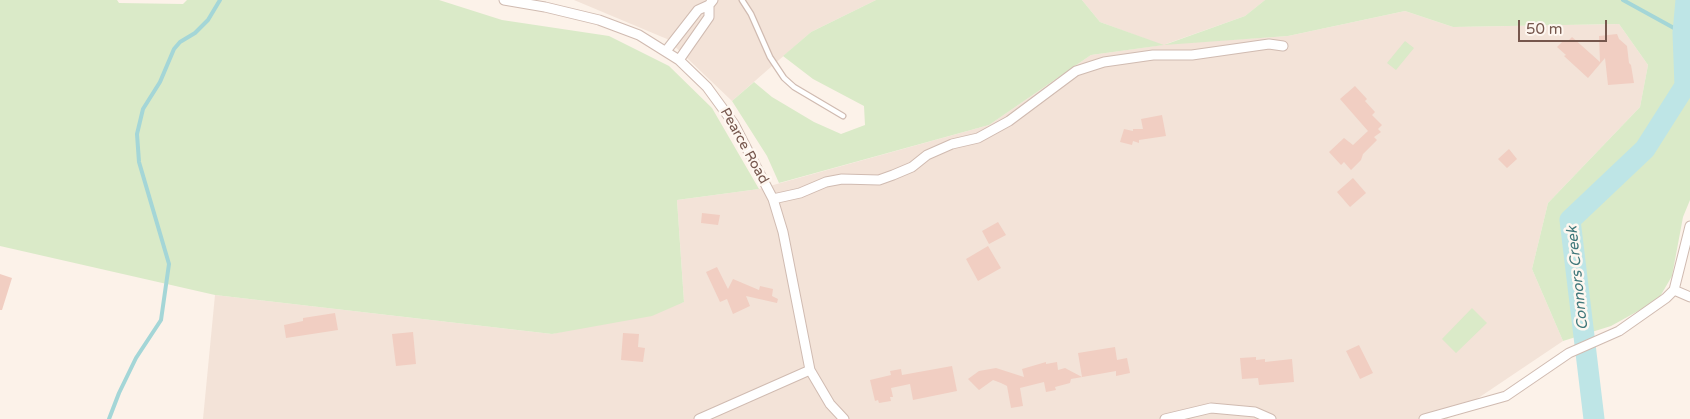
<!DOCTYPE html>
<style>
body{margin:0}
#map{position:relative;width:1690px;height:419px;overflow:hidden;background:#fcf2e9;font-family:"Varela Round",sans-serif}
canvas{display:block}
.scale{position:absolute;left:1518px;top:20px;width:89px;height:22px;box-sizing:border-box;border:2px solid #76574d;border-top:0;padding-left:6px;font-size:15px;line-height:18px;white-space:nowrap;color:#76574d;-webkit-text-stroke:4px #fef7f0;paint-order:stroke}
</style>
<div id="map">
<canvas width="1690" height="419"></canvas>
<div class="scale">50 m</div>
</div>
<script>
const ctx = document.querySelector('canvas').getContext('2d');
ctx.lineJoin = 'round';
function paint(path, color) {
  ctx.fillStyle = color;
  ctx.fill(path, 'evenodd');
}
function toPath(rows) {
  const path = new Path2D();
  for (const r of rows) {
    path.moveTo(r[0], r[1]);
    for (let i = 2; i < r.length; i += 2) path.lineTo(r[i], r[i + 1]);
  }
  return path;
}
function strokePath(path, color, width, dash) {
  ctx.strokeStyle = color;
  ctx.lineWidth = width;
  ctx.lineCap = dash ? 'butt' : 'round';
  ctx.setLineDash(dash || []);
  ctx.stroke(path);
}
function drawText(font, color, halo, rows, align = 'center') {
  ctx.font = font + ' "Varela Round",sans-serif';
  ctx.lineWidth = 5;
  ctx.setLineDash([]);
  ctx.textBaseline = 'middle';
  ctx.strokeStyle = halo;
  ctx.fillStyle = color;
  for (const [text, x, y, turn = 0] of rows) {
    ctx.save();
    ctx.translate(x, y);
    ctx.rotate((+turn || 0) * Math.PI / 180);
    ctx.textAlign = isNaN(turn) ? turn : align;
    if (halo) ctx.strokeText(text, 0, 0);
    ctx.fillText(text, 0, 0);
    ctx.restore();
  }
}
paint(toPath([
 [574,0,876,0,811,32,732,101,667,39],
 [1082,0,1265,0,1245,16,1166,44,1288,36,1405,11,1453,27,1619,24,1648,65,1640,107,1548,203,1532,269,1563,341,1447,419,203,419,215,295,552,334,684,302,677,200,759,189,989,125,1091,55,1162,45,1100,22]
]), '#f3e3d8');
paint(toPath([
 [0,0,117,0,119,3,183,4,187,0,439,0,502,20,609,36,669,66,712,108,759,189,677,200,684,302,652,316,552,334,215,295,0,246],
 [876,0,1082,0,1100,22,1164,45,1245,16,1265,0,1690,0,1690,200,1683,217,1672,276,1658,300,1611,326,1563,341,1532,269,1548,203,1640,107,1648,65,1619,24,1453,27,1405,11,1288,36,1164,45,1091,55,989,125,779,183,767,156,732,101,754,82,772,97,814,122,841,134,865,125,864,106,813,79,783,56,811,32],
 [1405,41,1414,48,1396,70,1387,63],
 [1472,308,1487,323,1456,353,1442,339]
]), '#daeac8');
strokePath(toPath([
 [1623,0,1683,33],
 [109,419,119,393,136,358,161,320,169,264,139,162,137,134,143,109,160,82,174,49,180,42,195,33,208,20,220,0]
]), '#a4d6d7', 4);
strokePath(toPath([
 [1594,419,1570,220,1645,149,1685,86,1683,33,1686,0]
]), '#bee5e6', 21);
paint(toPath([
 [1617,34,1619,39,1627,46,1629,63,1631,65,1634,83,1608,85,1605,58,1588,78,1564,56,1566,55,1557,47,1564,40,1567,42,1572,37,1600,62,1599,36],
 [1355,86,1367,99,1365,101,1375,112,1372,115,1382,125,1378,129,1381,132,1374,137,1377,140,1363,154,1361,160,1351,170,1344,162,1341,165,1329,152,1344,138,1353,145,1368,131,1340,99],
 [1162,115,1166,136,1139,140,1139,143,1133,141,1132,145,1120,142,1124,129,1133,131,1133,129,1143,129,1141,119],
 [1509,149,1517,159,1507,168,1498,159],
 [1353,178,1366,193,1350,207,1337,192],
 [702,213,720,215,718,225,701,223],
 [998,222,1006,235,989,244,982,231],
 [988,246,1001,268,978,281,966,259],
 [717,267,728,289,733,279,759,290,760,286,773,289,772,296,778,299,777,303,746,296,750,306,733,314,727,299,720,302,706,272],
 [0,274,12,278,2,310,0,310],
 [335,313,338,330,286,338,284,325,303,321,303,318],
 [413,332,416,364,396,366,392,334],
 [623,333,639,334,638,347,645,348,643,362,621,360],
 [1359,345,1373,373,1360,379,1346,351],
 [1115,347,1117,360,1127,358,1130,373,1116,376,1116,371,1071,379,1070,383,1055,387,1056,390,1046,392,1044,382,1020,388,1023,406,1011,408,1007,386,1001,383,993,380,979,390,968,379,979,371,996,368,1024,377,1022,369,1046,362,1046,364,1057,362,1058,370,1065,368,1082,377,1078,353],
 [1256,357,1256,360,1265,359,1265,362,1292,359,1294,382,1259,385,1258,378,1242,379,1240,358],
 [952,366,957,391,913,400,910,384,891,388,893,397,890,397,891,401,879,403,878,400,875,401,870,380,891,375,890,371,901,369,902,375]
]), '#f1cec2');
const lane = toPath([
 [742,0,751,14,770,57,784,78,794,87,843,116]
]);
const street = toPath([
 [504,0,545,7,599,20,639,35,679,60,707,87,734,124,773,199,783,232,810,370,830,404,844,419],
 [666,51,698,10,709,5,713,0],
 [679,60,709,17,709,5],
 [773,199,800,193,826,182,842,179,879,180,893,175,912,167,927,155,952,144,978,138,1009,121,1076,71,1104,62,1153,55,1192,55,1269,44,1283,46],
 [1674,290,1690,297],
 [699,419,810,370],
 [1165,419,1211,408,1255,412,1271,419],
 [1424,419,1506,396,1569,353,1619,331,1666,298,1674,290,1690,226]
]);
strokePath(lane, '#d0bbb1', 7);
strokePath(street, '#d0bbb1', 11);
strokePath(lane, '#fff', 4.5);
strokePath(street, '#fff', 9);
drawText('14px', '#76574d', '#fef7f0', [
 ["Pearce Road",744,146,61]
]);
drawText('italic 15px', '#41787b', '#fef7f0', [
 ["Connors Creek",1578,278,-96]
]);
</script>
